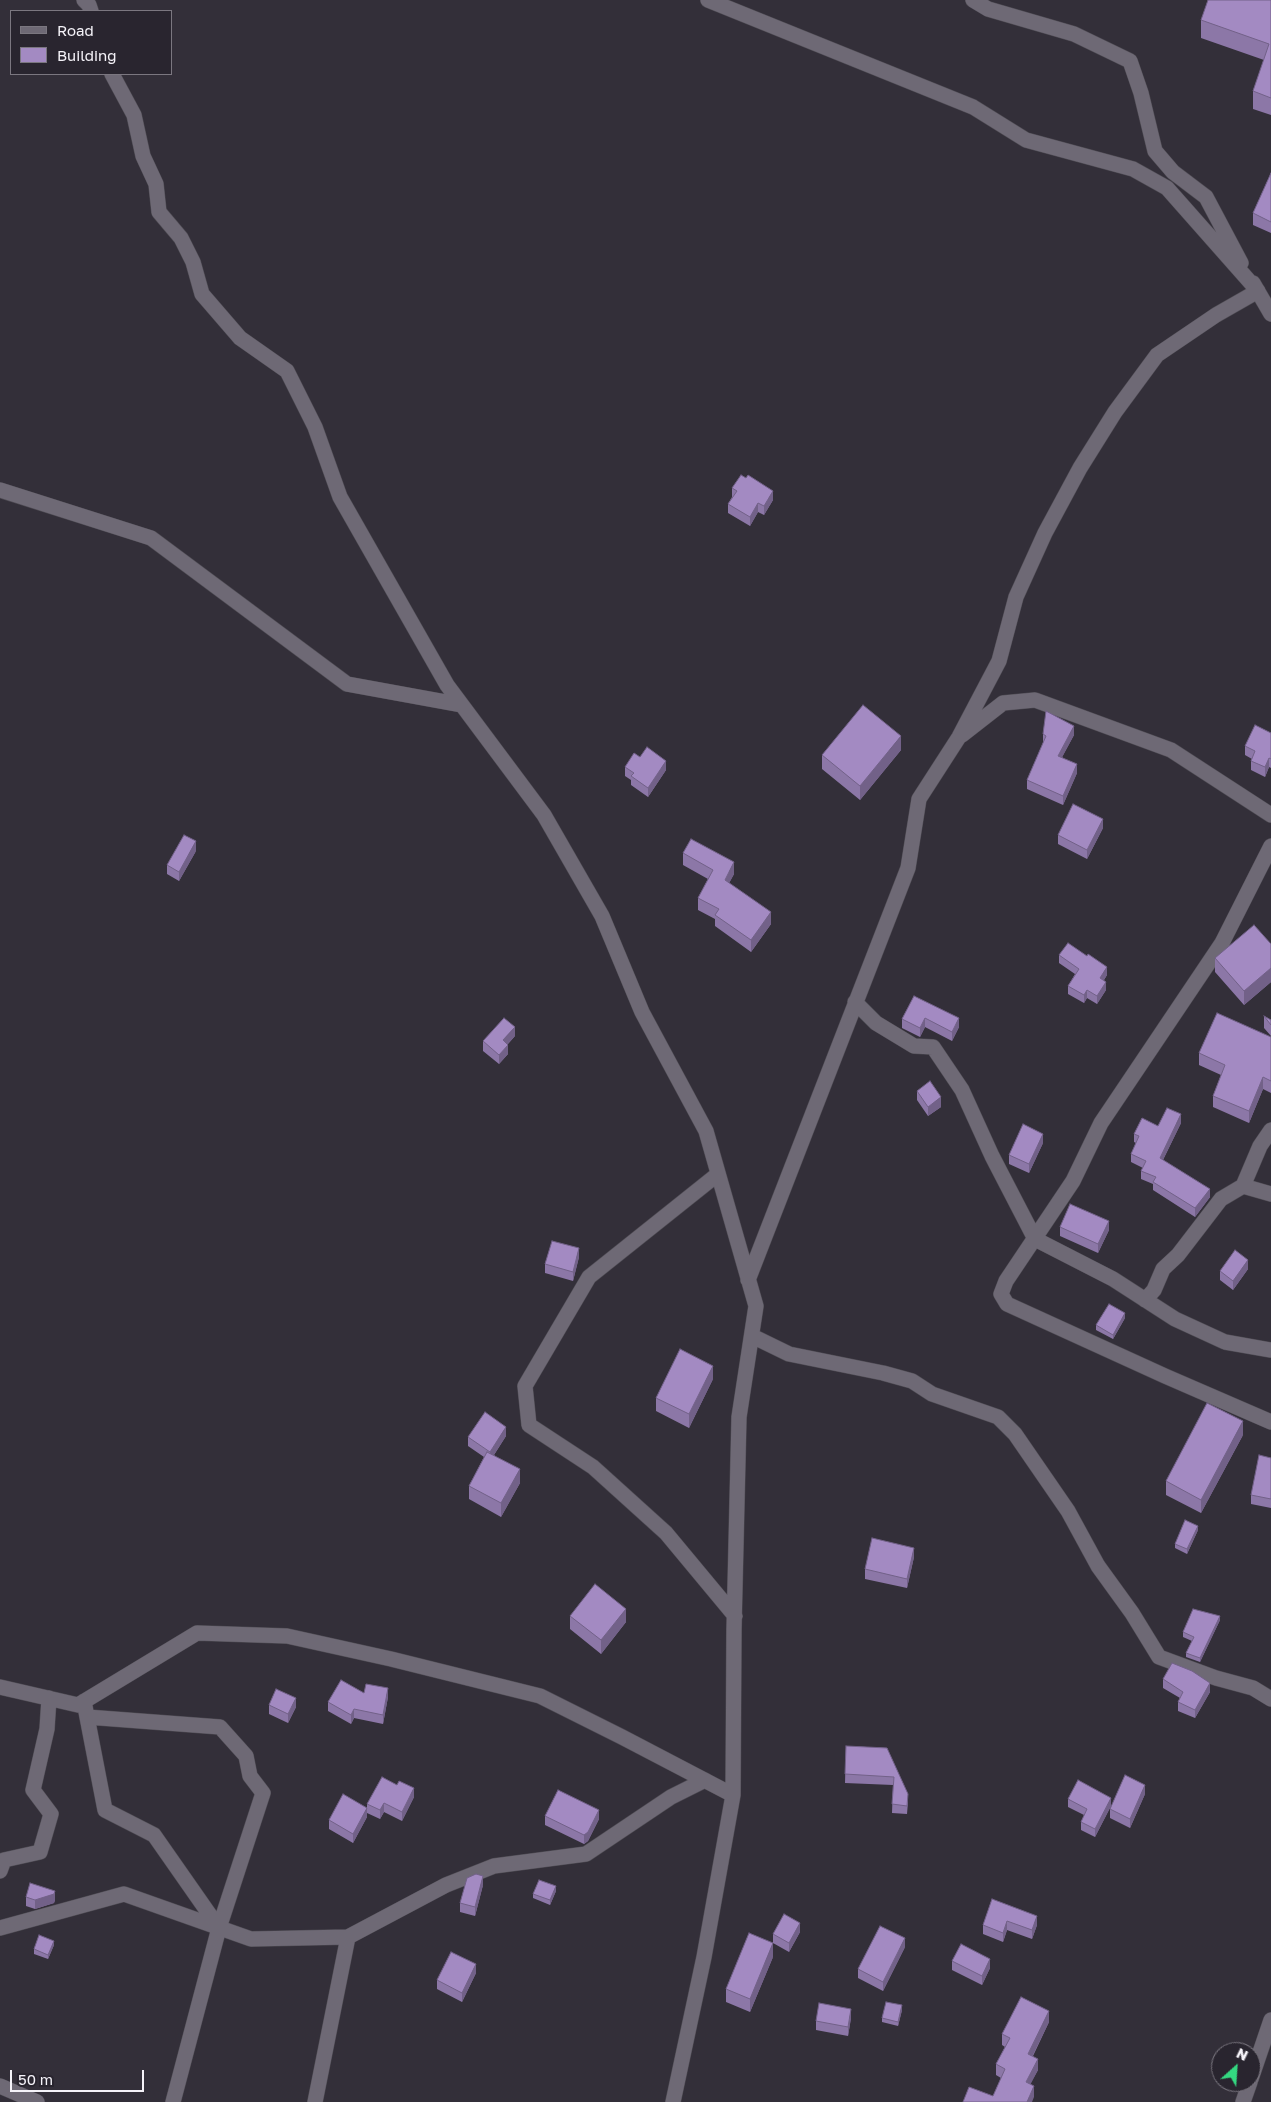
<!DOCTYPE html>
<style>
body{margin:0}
#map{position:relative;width:1271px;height:2102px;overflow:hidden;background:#332f39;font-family:"Golos Text",sans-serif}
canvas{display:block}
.legend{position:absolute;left:10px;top:10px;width:162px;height:65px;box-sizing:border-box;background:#29252f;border:1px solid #7b7780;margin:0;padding:6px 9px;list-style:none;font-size:15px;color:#f5f3f9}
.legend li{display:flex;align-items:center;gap:10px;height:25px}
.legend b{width:25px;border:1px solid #7b7780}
.north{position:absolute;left:1211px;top:2042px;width:50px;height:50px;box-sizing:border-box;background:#29252f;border:1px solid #7b7780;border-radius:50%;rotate:26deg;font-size:14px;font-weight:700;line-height:20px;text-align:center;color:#f5f3f9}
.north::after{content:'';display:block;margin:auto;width:18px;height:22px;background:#34d881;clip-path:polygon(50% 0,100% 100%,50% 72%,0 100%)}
.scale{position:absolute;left:10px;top:2070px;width:134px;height:22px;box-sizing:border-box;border:2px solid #f5f3f9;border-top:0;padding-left:6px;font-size:15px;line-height:18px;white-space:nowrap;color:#f5f3f9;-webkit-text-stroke:4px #29252f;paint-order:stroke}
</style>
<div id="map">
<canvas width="1271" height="2102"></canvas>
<ul class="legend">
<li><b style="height:6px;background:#6e6975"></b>Road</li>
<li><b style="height:14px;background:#a38ac2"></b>Building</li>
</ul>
<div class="north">N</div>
<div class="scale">50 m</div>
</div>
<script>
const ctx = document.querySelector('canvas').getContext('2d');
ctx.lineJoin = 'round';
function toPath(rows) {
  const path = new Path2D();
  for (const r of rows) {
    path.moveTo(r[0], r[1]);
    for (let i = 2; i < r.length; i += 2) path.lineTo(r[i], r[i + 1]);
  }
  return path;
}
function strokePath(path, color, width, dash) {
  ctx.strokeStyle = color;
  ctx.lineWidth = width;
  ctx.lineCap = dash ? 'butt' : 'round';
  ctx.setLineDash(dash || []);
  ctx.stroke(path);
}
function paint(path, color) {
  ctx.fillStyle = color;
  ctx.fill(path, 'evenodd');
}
const street = toPath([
 [84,0,89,5,91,11],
 [708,0,973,107,1026,140,1133,169,1167,188,1258,291,1216,315,1157,355,1115,412,1080,468,1045,533,1016,597,999,661,959,737,919,799,908,868,748,1280],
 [973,0,988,9,1074,34,1130,61,1141,93,1155,151,1173,172,1206,197,1241,263],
 [112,74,134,115,143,156,156,184,159,212,181,238,193,262,202,294,240,338,287,371,315,427,340,497,447,685,544,815,602,916,642,1012,706,1131,756,1306,739,1417,734,1629,733,1795,704,1957,673,2102],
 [1253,283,1271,314],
 [0,490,151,538,347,684,462,705],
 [962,735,1003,703,1035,700,1171,750,1271,815],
 [1271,846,1222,943,1101,1123,1073,1181,1006,1281,1001,1294,1007,1304,1165,1376,1271,1422],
 [855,1002,876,1023,914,1046,933,1047,962,1090,992,1156,1035,1239,1113,1279,1175,1319,1225,1342,1271,1350],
 [718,1174,589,1277,525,1386,529,1425,593,1467,666,1533,735,1616],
 [1243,1186,1271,1194],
 [1145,1300,1154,1290,1163,1269,1178,1255,1221,1199,1243,1186,1260,1146,1271,1130],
 [752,1336,789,1354,883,1373,912,1381,932,1394,998,1417,1015,1434,1068,1511,1098,1566,1132,1613,1159,1657,1216,1678,1253,1688,1271,1699],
 [0,1687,78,1705,197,1633,287,1636,391,1659,540,1696,622,1737,733,1795],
 [84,1701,87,1717,220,1727,246,1756,250,1776,263,1793,219,1928,173,2102],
 [87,1717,105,1810,154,1835,219,1928],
 [0,1871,4,1860,40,1852,51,1814,33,1790,47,1729,49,1698],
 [0,1928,124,1894,251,1939,348,1937,315,2102],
 [348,1937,446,1885,494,1866,586,1854,671,1797,705,1780],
 [1251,2079,1271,2020],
 [0,2086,37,2102],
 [1243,2102,1250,2082]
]);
strokePath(street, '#4f4c54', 16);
strokePath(street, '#6e6975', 15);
paint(toPath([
 [1271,0,1271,115,1253,109,1253,91,1264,60,1201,38,1201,20],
 [1271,173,1271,233,1253,225,1253,213],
 [732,488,773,500,764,515,758,512,750,526,728,513,728,504,732,497],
 [1271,733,1271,768,1269,767,1265,777,1251,770,1251,761,1252,759,1245,755,1245,746],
 [1043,734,1074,735,1062,757,1077,773,1063,805,1027,789,1027,780,1043,743],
 [901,750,860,800,822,769,822,755],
 [640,757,666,770,648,797,631,785,631,780,625,776,625,767],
 [1103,828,1087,859,1058,844,1058,835],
 [196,851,179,881,167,874,167,865],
 [683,853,734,874,729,883,771,924,751,952,715,926,715,919,698,910,698,898,708,879,683,865],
 [1271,944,1271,982,1244,1005,1215,972,1215,958],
 [1059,955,1107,975,1104,980,1106,990,1097,1004,1087,998,1084,1003,1068,994,1068,986,1075,974,1059,963],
 [914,996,959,1027,952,1041,925,1027,920,1037,902,1028,902,1019],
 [1264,1016,1271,1020,1271,1036,1264,1028],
 [515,1036,508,1044,508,1054,499,1064,483,1051,483,1041],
 [1271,1037,1271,1093,1263,1089,1249,1123,1213,1107,1213,1096,1221,1075,1199,1065,1199,1053],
 [917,1091,941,1107,928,1116,917,1100],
 [1181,1123,1163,1160,1210,1197,1195,1217,1153,1190,1153,1184,1141,1179,1141,1171,1143,1168,1131,1162,1131,1154,1136,1143,1134,1142,1134,1134,1158,1126],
 [1043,1143,1029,1173,1009,1164,1009,1155],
 [1060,1227,1109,1230,1098,1253,1060,1236],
 [579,1257,573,1281,545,1273,545,1264],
 [1248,1269,1233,1290,1220,1280,1220,1271],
 [1125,1318,1113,1339,1096,1330,1096,1325],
 [713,1379,689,1428,656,1411,656,1398],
 [1243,1435,1201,1513,1166,1495,1166,1481],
 [506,1436,494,1455,520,1483,501,1517,469,1499,469,1486,484,1457,468,1446,468,1437],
 [1271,1458,1271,1508,1251,1504,1251,1495],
 [1198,1530,1187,1554,1175,1548,1175,1544],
 [914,1557,907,1588,865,1579,865,1569],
 [570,1616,626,1622,601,1654,570,1629],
 [1220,1620,1200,1662,1186,1657,1186,1653,1192,1641,1183,1637,1183,1632],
 [1163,1679,1210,1692,1195,1718,1178,1711,1178,1702,1180,1698,1163,1688],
 [364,1693,388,1697,383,1724,354,1718,351,1724,328,1711,328,1702],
 [269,1705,296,1707,288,1723,269,1714],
 [846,1746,887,1748,908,1802,907,1814,892,1813,893,1785,845,1783],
 [397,1785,414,1797,402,1821,384,1812,380,1819,367,1813,367,1804],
 [1145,1794,1130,1828,1110,1818,1110,1809],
 [1068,1799,1111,1806,1095,1837,1081,1830,1081,1822,1084,1815,1068,1807],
 [545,1816,599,1819,588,1841,584,1844,545,1825],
 [367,1817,353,1843,329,1829,329,1820],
 [483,1885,475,1916,460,1912,460,1903],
 [556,1891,550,1905,533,1898,533,1894],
 [26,1897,55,1900,54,1903,35,1909,26,1906],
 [992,1899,1037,1925,1032,1939,1007,1930,1003,1942,983,1934,983,1925],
 [800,1932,789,1952,773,1943,773,1934],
 [54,1945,48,1959,34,1954,34,1949],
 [905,1947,883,1991,858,1978,858,1969],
 [773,1957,750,2012,726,2002,726,1989],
 [952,1961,990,1968,982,1985,952,1970],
 [476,1973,462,2002,437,1989,437,1980],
 [902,2010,898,2026,882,2022,882,2018],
 [851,2018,848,2036,816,2030,816,2021],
 [1049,2022,1033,2056,1038,2070,1030,2084,1034,2097,993,2096,1001,2078,996,2075,996,2064,1005,2047,1002,2045,1002,2034]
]), '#8c77a7');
paint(toPath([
 [773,491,773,500,764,515,764,506],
 [758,503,758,512,750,526,750,517],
 [1074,726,1074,735,1058,765,1058,756],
 [901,736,901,750,860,800,860,786],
 [1269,758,1269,767,1265,777,1265,767],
 [666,761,666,770,648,797,648,788],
 [1077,764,1077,773,1063,805,1063,796],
 [1103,819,1103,828,1087,859,1087,850],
 [196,841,196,851,179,881,179,872],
 [734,862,734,874,725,891,725,880],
 [771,912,771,924,751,952,751,940],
 [1107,967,1107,975,1100,986,1100,978],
 [1271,968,1271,982,1244,1005,1244,991],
 [1106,982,1106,990,1097,1004,1097,996],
 [1087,990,1087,998,1084,1003,1084,995],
 [925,1018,925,1027,920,1037,920,1028],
 [959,1018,959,1027,952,1041,952,1032],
 [515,1027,515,1036,503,1049,503,1040],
 [508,1045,508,1054,499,1064,499,1055],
 [1263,1077,1263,1089,1249,1123,1249,1111],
 [941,1097,941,1107,928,1116,928,1107],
 [1181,1114,1181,1123,1160,1166,1160,1158],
 [1043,1134,1043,1143,1029,1173,1029,1164],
 [1210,1189,1210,1197,1195,1217,1195,1208],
 [1109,1221,1109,1230,1098,1253,1098,1244],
 [579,1248,579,1257,573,1281,573,1272],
 [1248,1260,1248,1269,1233,1290,1233,1281],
 [1125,1313,1125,1318,1113,1339,1113,1335],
 [713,1366,713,1379,689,1428,689,1414],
 [1243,1421,1243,1435,1201,1513,1201,1500],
 [506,1427,506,1436,490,1461,490,1452],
 [520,1469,520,1483,501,1517,501,1503],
 [1198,1526,1198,1530,1187,1554,1187,1549],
 [914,1548,914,1557,907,1588,907,1579],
 [626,1609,626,1622,601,1654,601,1640],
 [1220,1616,1220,1620,1200,1662,1200,1658],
 [1210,1683,1210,1692,1195,1718,1195,1710],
 [388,1688,388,1697,383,1724,383,1715],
 [296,1698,296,1707,288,1723,288,1714],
 [354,1709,354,1718,351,1724,351,1715],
 [1145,1785,1145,1794,1130,1828,1130,1819],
 [414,1788,414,1797,402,1821,402,1812],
 [1111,1798,1111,1806,1095,1837,1095,1829],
 [384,1803,384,1812,380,1819,380,1810],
 [367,1808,367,1817,353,1843,353,1834],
 [599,1810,599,1819,588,1841,584,1844,584,1835],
 [483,1876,483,1885,475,1916,475,1907],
 [556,1886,556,1891,550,1905,550,1900],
 [55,1891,55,1900,54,1903,35,1909,35,1900],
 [1037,1916,1037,1925,1032,1939,1032,1930],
 [1007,1921,1007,1930,1003,1942,1003,1933],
 [800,1923,800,1932,789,1952,789,1943],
 [905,1938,905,1947,883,1991,883,1982],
 [54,1941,54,1945,48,1959,48,1955],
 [773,1943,773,1957,750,2012,750,1999],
 [990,1959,990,1968,982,1985,982,1976],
 [476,1964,476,1973,462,2002,462,1993],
 [902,2005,902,2010,898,2026,898,2022],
 [851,2009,851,2018,848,2036,848,2027],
 [1049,2011,1049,2022,1028,2065,1028,2054],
 [1038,2059,1038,2070,1026,2093,1026,2082],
 [1034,2086,1034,2097,1032,2102,1027,2102]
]), '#726188');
const building = toPath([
 [1208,0,1271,0,1271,98,1253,91,1269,44,1201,20,1208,0],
 [1271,173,1271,222,1253,213,1271,173],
 [741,475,746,478,748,475,773,491,764,506,758,503,750,517,728,504,737,491,732,488,741,475],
 [863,705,901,736,860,786,822,755,863,705],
 [1046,711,1074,726,1058,756,1077,764,1063,796,1027,780,1046,736,1043,734,1046,711],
 [1255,725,1271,733,1271,759,1269,758,1265,767,1251,761,1255,751,1245,746,1255,725],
 [647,747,666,761,648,788,631,776,634,773,625,767,634,753,640,757,647,747],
 [1073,804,1103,819,1087,850,1058,835,1073,804],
 [184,835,196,841,179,872,167,865,184,835],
 [691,839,734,862,725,880,771,912,751,940,715,915,719,909,698,898,713,870,683,853,691,839],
 [1254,925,1271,944,1271,968,1244,991,1215,958,1254,925],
 [1068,943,1087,956,1088,954,1107,967,1100,978,1106,982,1097,996,1087,990,1084,995,1068,986,1079,969,1059,955,1068,943],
 [914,996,959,1018,952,1032,925,1018,920,1028,902,1019,914,996],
 [1217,1013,1271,1037,1271,1081,1263,1077,1249,1111,1213,1096,1225,1065,1199,1053,1217,1013],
 [1264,1016,1271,1020,1271,1025,1264,1016],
 [504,1018,515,1027,503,1040,508,1045,499,1055,483,1041,504,1018],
 [930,1081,941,1097,928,1107,917,1091,930,1081],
 [1167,1108,1181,1114,1160,1158,1210,1189,1195,1208,1153,1182,1156,1177,1141,1171,1146,1161,1131,1154,1139,1136,1134,1134,1142,1118,1158,1126,1167,1108],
 [1023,1124,1043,1134,1029,1164,1009,1155,1023,1124],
 [1070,1204,1109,1221,1098,1244,1060,1227,1070,1204],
 [552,1241,579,1248,573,1272,545,1264,552,1241],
 [1235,1250,1248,1260,1233,1281,1220,1271,1235,1250],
 [1109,1304,1125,1313,1113,1335,1096,1325,1109,1304],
 [680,1349,713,1366,689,1414,656,1398,680,1349],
 [1207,1403,1243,1421,1201,1500,1166,1481,1207,1403],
 [485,1412,506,1427,490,1452,468,1437,485,1412],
 [487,1452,520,1469,501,1503,469,1486,487,1452],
 [1259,1455,1271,1458,1271,1499,1251,1495,1259,1455],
 [1185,1520,1198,1526,1187,1549,1175,1544,1185,1520],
 [872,1538,914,1548,907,1579,865,1569,872,1538],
 [595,1584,626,1609,601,1640,570,1616,595,1584],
 [1193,1609,1220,1616,1200,1658,1186,1653,1194,1637,1183,1632,1193,1609],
 [1172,1663,1192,1671,1210,1683,1195,1710,1178,1702,1183,1692,1163,1679,1172,1663],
 [341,1680,364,1693,366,1684,388,1688,383,1715,354,1709,351,1715,328,1702,341,1680],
 [276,1689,296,1698,288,1714,269,1705,276,1689],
 [846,1746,887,1748,908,1794,907,1806,892,1804,894,1777,845,1774,846,1746],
 [1125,1775,1145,1785,1130,1819,1110,1809,1125,1775],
 [382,1777,397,1785,399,1781,414,1788,402,1812,384,1803,380,1810,367,1804,382,1777],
 [1078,1780,1111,1798,1095,1829,1081,1822,1087,1809,1068,1799,1078,1780],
 [558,1790,599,1810,588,1832,584,1835,545,1816,558,1790],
 [343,1794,367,1808,353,1834,329,1820,343,1794],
 [476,1874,483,1876,475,1907,460,1903,467,1878,476,1874],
 [539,1880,556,1886,550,1900,533,1894,539,1880],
 [30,1883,55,1891,54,1894,35,1900,26,1897,30,1883],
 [992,1899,1037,1916,1032,1930,1007,1921,1003,1933,983,1925,992,1899],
 [784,1914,800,1923,789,1943,773,1934,784,1914],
 [880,1926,905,1938,883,1982,858,1969,880,1926],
 [749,1933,773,1943,750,1999,726,1989,749,1933],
 [39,1935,54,1941,48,1955,34,1949,39,1935],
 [961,1944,990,1959,982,1976,952,1961,961,1944],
 [451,1952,476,1964,462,1993,437,1980,451,1952],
 [1021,1997,1049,2011,1028,2054,1038,2059,1026,2082,1034,2086,1027,2102,963,2102,969,2087,993,2096,1005,2069,996,2064,1010,2038,1002,2034,1021,1997],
 [886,2002,902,2005,898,2022,882,2018,886,2002],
 [819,2003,851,2009,848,2027,816,2021,819,2003]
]);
paint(building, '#a38ac2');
strokePath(building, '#726188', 1);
</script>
